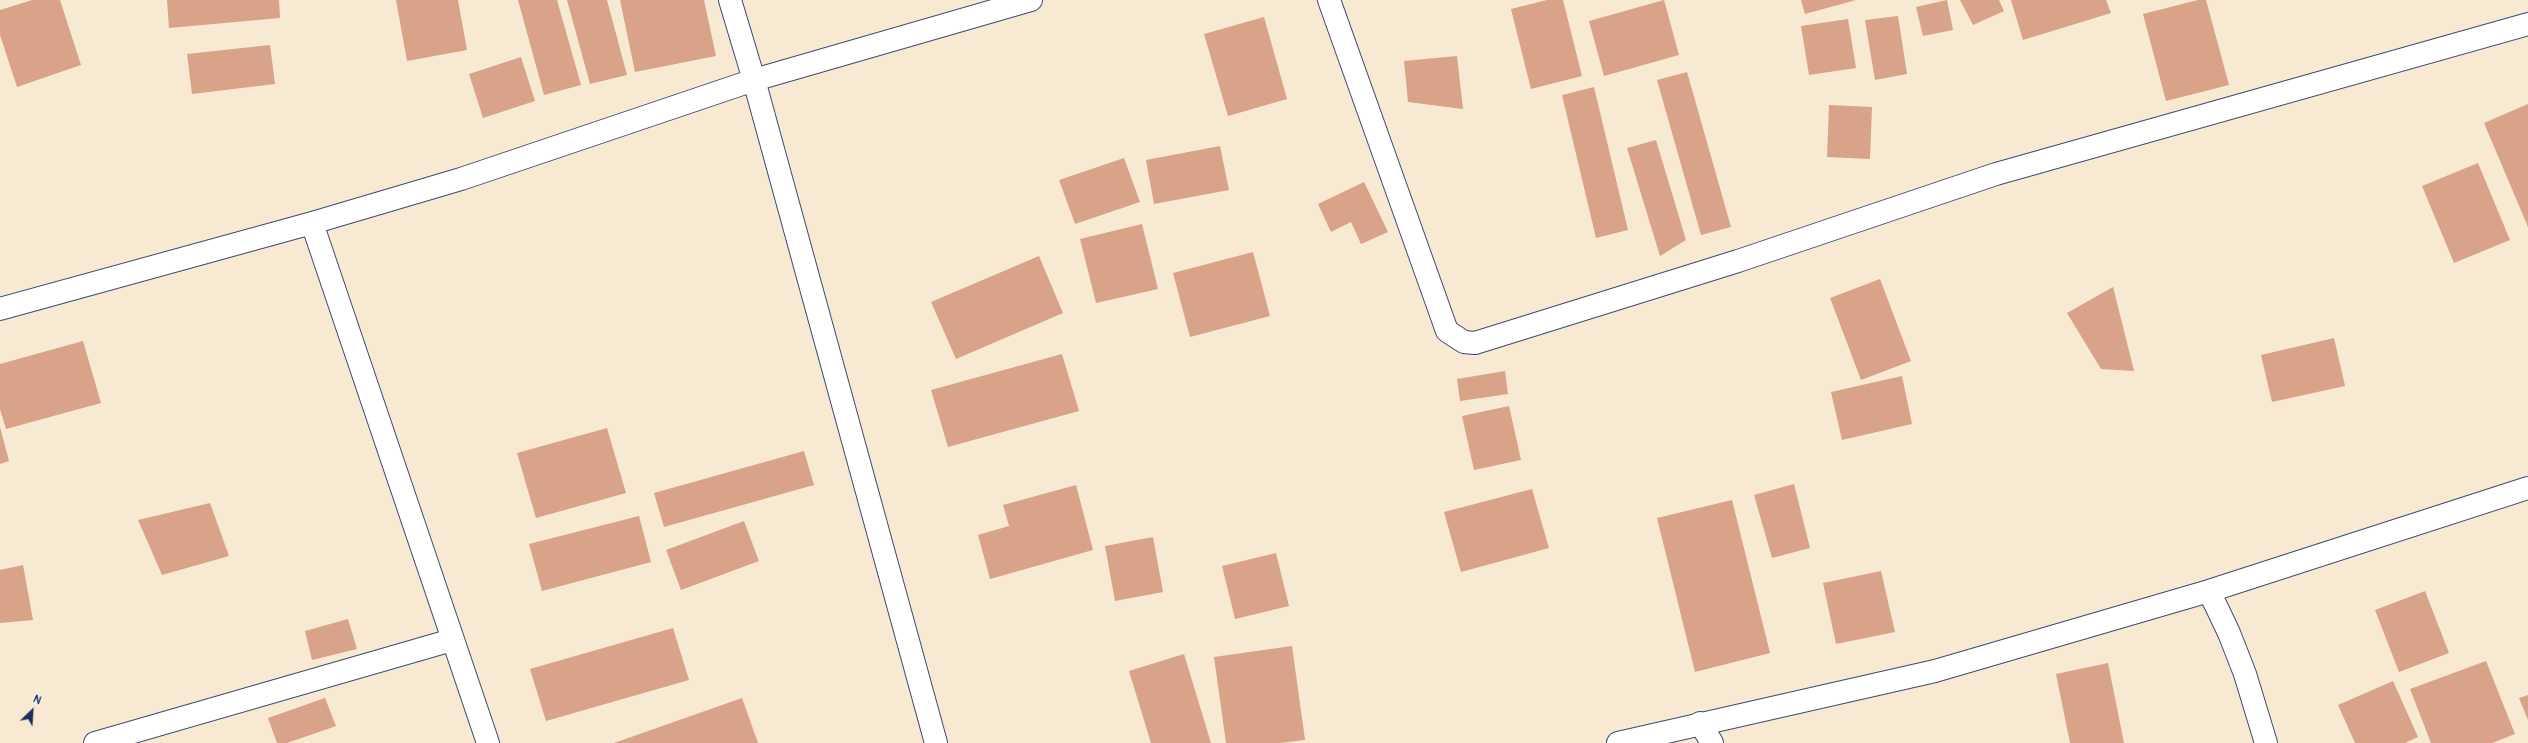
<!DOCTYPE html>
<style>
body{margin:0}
#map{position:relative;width:2528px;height:743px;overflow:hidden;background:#f7e9d2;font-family:Pangolin,sans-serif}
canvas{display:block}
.north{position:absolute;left:12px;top:691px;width:40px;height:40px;-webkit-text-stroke:3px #fcf5e5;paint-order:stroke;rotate:25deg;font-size:11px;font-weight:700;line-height:16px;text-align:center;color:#1b2f5e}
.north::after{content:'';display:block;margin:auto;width:14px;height:18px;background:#1b2f5e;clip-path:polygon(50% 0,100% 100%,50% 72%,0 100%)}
</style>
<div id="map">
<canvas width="2528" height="743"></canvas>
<div class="north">N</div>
</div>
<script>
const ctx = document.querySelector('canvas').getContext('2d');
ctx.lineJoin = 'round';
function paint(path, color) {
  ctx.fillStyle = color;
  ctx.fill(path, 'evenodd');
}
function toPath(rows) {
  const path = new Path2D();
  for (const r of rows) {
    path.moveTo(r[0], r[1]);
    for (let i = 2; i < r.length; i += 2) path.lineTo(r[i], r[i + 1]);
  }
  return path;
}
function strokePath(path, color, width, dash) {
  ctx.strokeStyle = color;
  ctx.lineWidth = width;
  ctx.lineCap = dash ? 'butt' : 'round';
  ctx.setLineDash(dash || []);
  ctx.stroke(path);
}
paint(toPath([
 [32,0,60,0,81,65,17,87,0,35,0,10],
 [167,0,279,0,280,18,169,28],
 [396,0,458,0,467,50,407,61],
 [518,0,557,0,581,85,544,95],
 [567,0,607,0,627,75,590,84],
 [620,0,704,0,716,56,635,72],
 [1547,0,1563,0,1582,76,1531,89,1511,9],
 [1664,0,1679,55,1604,76,1589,21],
 [1801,0,1856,0,1805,14],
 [1947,0,1953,30,1923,36,1916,7],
 [1960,0,1999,0,2004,11,1973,25],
 [2011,0,2106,0,2111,13,2023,40],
 [2198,0,2206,0,2229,85,2166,101,2143,14],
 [1898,16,1907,74,1875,80,1865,20],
 [1264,17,1287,99,1228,116,1204,34],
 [1848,19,1856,68,1809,75,1801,26],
 [270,45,275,84,192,94,187,54],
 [1457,56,1463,109,1408,102,1404,61],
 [521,57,535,101,483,118,469,74],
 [1687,72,1731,227,1701,235,1657,80],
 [1594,87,1628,230,1596,238,1562,95],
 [2528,104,2528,227,2484,123],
 [1829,105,1872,107,1870,159,1827,157],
 [1656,140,1686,240,1660,256,1627,148],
 [1220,146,1229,190,1154,204,1146,160],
 [1124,158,1140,202,1075,224,1059,180],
 [2478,163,2510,240,2454,263,2422,186],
 [1364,182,1388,232,1361,244,1351,222,1331,232,1318,204],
 [1142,224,1158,289,1096,303,1080,239],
 [1253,252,1270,316,1190,337,1173,273],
 [1039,256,1063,313,956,359,931,302],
 [1880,279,1911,361,1861,380,1830,298],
 [2113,287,2134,371,2101,369,2067,313],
 [2334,338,2345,386,2272,402,2261,355],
 [83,341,101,403,6,429,0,409,0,364],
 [1062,354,1079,411,948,447,931,390],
 [1505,371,1508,394,1460,401,1457,379],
 [1902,376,1912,424,1842,440,1831,392],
 [1509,406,1521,460,1474,470,1462,416],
 [0,427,9,461,0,464],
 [607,428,626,493,536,518,517,453],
 [804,451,814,485,664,527,654,493],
 [1794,484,1810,548,1772,558,1754,495],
 [1076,485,1093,550,990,579,978,535,1009,526,1003,505],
 [1532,489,1549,548,1461,572,1444,512],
 [1732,500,1770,653,1695,672,1657,518],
 [210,503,229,556,162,575,138,520],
 [639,516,651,562,542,591,529,544],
 [744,521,759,561,681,590,666,550],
 [1153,537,1163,592,1115,601,1105,546],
 [1276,553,1289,606,1235,619,1222,566],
 [23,565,33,620,0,623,0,570],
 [1881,571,1895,632,1836,644,1823,583],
 [2425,591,2449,653,2399,672,2375,610],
 [348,619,357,649,312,660,305,631],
 [673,628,689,680,546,721,530,669],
 [1292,646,1305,740,1280,743,1226,743,1214,657],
 [1184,654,1211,743,1151,743,1129,671],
 [2486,661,2515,734,2492,743,2431,743,2410,689],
 [2108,663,2124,743,2070,743,2056,674],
 [2393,681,2418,737,2405,743,2355,743,2338,705],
 [2528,695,2528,720,2519,698],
 [325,698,336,726,287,743,277,743,268,718],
 [742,698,758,743,614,743]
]), '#d8a388');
const minor = toPath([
 [730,0,754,80,936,743],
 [1329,0,1447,331,1464,342,1475,343,1738,261,1996,174,2528,24],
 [312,223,488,743],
 [0,309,312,223,461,179,754,80,1031,0],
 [2209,591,2229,633,2245,674,2266,743],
 [1700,723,1712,743],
 [95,743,452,640],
 [1618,743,1935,671,2209,591,2528,488]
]);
strokePath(minor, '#3c4b6f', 24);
strokePath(minor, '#fff', 22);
</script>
